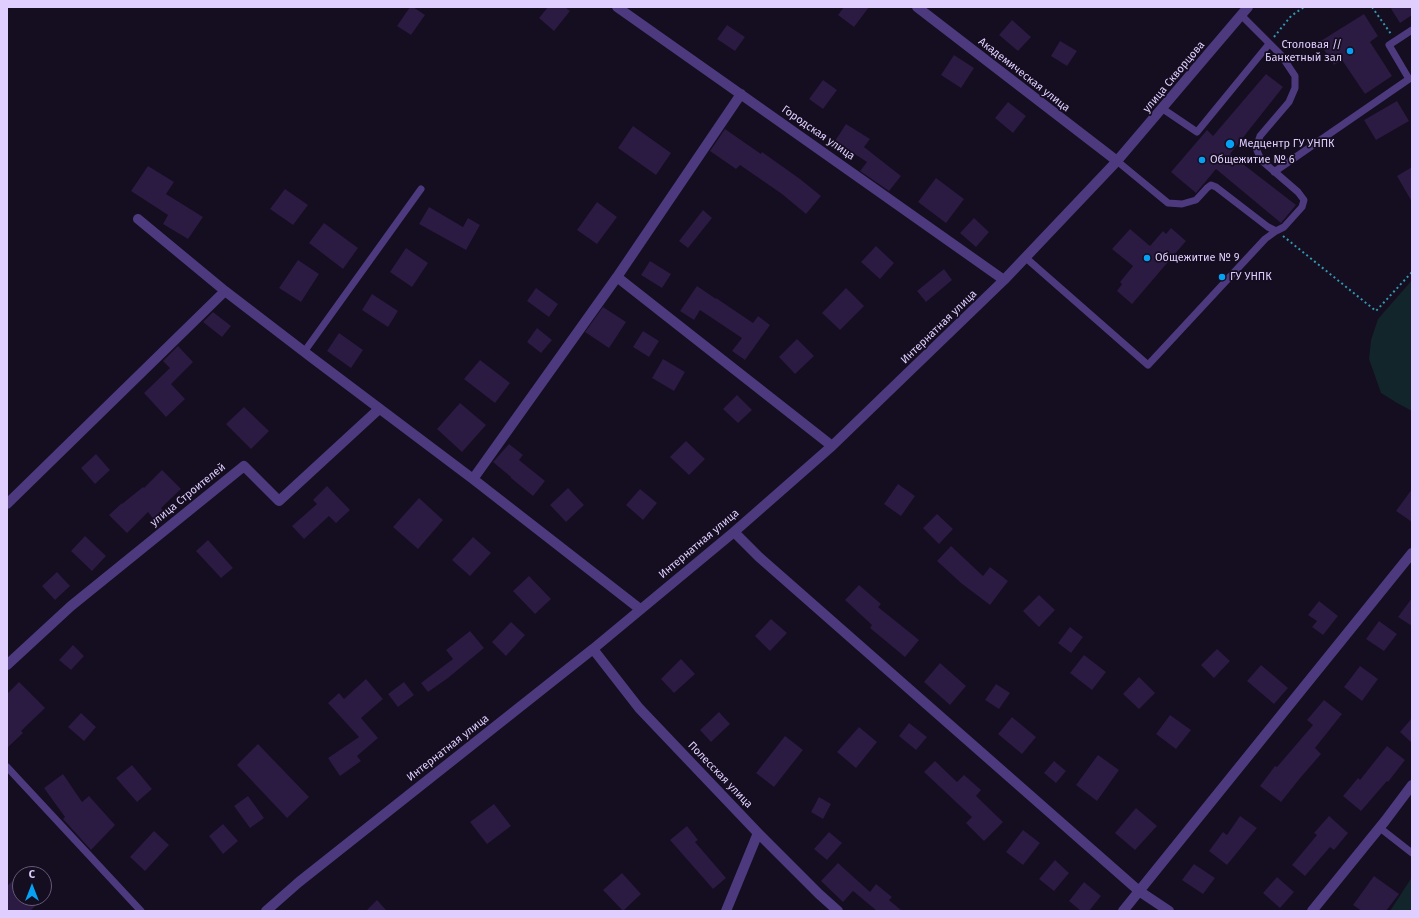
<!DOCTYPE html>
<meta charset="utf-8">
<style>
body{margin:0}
#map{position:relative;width:1419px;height:918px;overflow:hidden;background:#150d20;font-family:"Fira Sans",sans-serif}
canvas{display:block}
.frame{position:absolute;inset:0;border:8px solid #dfcefe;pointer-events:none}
.north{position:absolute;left:12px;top:866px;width:40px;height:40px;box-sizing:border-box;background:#150d20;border:1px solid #665a79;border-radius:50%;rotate:0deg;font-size:11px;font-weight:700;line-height:16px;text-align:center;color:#dfcefe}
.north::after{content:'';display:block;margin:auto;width:14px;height:18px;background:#06a1f2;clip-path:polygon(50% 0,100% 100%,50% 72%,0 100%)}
</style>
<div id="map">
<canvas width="1419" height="918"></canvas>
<div class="frame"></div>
<div class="north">С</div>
</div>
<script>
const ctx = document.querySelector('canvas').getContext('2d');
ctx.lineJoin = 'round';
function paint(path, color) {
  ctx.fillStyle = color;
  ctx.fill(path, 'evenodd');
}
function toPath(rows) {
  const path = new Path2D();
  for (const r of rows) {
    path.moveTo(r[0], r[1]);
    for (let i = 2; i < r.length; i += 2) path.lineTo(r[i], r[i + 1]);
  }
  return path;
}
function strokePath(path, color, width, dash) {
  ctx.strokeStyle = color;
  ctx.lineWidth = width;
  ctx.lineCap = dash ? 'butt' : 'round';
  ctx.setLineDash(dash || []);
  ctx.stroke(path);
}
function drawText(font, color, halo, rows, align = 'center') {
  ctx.font = font + ' "Fira Sans",sans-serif';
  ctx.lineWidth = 3.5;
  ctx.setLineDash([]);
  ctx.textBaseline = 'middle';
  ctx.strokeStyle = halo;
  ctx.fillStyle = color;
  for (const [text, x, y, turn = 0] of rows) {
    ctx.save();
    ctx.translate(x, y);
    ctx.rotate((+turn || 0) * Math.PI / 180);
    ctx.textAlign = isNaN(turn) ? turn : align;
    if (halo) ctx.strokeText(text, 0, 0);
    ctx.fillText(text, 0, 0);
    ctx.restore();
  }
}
paint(toPath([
 [1412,280,1412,411,1397,403,1381,393,1369,359,1371,340,1378,319],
 [1412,877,1412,911,1390,911]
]), '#11252a');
paint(toPath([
 [410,7,413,7,425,15,411,35,397,26],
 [548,7,565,7,570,11,554,31,539,18],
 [844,7,869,7,854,27,838,15],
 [1390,7,1412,7,1412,15,1400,23],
 [1364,14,1378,36,1370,42,1392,76,1365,94,1342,60,1334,65,1319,42],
 [1012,20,1031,37,1018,51,999,35],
 [727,25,745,37,735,51,717,39],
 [1060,41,1077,51,1067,66,1051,56],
 [954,55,974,68,961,88,941,75],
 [1266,74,1283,87,1230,154,1296,205,1281,223,1216,169,1196,193,1171,172,1207,130,1213,136],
 [823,80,837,90,823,109,809,99],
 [1397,101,1409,121,1376,140,1364,120],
 [1008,102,1026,116,1013,133,995,118],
 [846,124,870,139,864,147,901,176,889,191,860,171,867,162,835,141],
 [633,126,671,153,656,175,618,148],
 [725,129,761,154,762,152,800,179,821,196,806,214,782,194,740,165,736,169,710,151],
 [148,166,174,182,166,194,203,217,188,239,163,224,168,215,131,191],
 [1412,167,1412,202,1397,176],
 [936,178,964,199,946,223,918,202],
 [285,189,308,205,293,225,270,209],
 [597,202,617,217,597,244,577,230],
 [429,207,463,227,468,218,480,225,466,250,419,224],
 [703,210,712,218,688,248,679,241],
 [974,218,989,232,976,247,960,233],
 [324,223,358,248,343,269,309,243],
 [1171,228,1186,241,1132,304,1117,291,1122,284,1120,282,1133,266,1112,249,1130,229,1150,246,1163,231,1166,234],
 [876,246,894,263,880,279,861,262],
 [406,248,428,263,412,287,390,272],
 [298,260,319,274,301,302,279,288],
 [650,261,671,274,662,288,641,275],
 [944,269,952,280,926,302,917,291],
 [697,286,716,299,716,298,753,323,758,316,770,325,745,360,732,351,742,338,700,310,694,320,680,311],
 [536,288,558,304,549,317,527,301],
 [846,288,864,306,840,330,822,313],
 [372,294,398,311,388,327,362,310],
 [603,307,626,322,609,348,585,332],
 [213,312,231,326,222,337,203,322],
 [537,328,552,340,541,353,527,342],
 [643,331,659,341,649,357,633,347],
 [339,333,363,350,351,368,327,351],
 [797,339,814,356,795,374,779,357],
 [178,346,193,362,171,384,185,399,166,417,144,393,170,368,163,361],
 [663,359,685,372,674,391,652,378],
 [480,360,510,383,495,403,464,379],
 [737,395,752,410,738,423,723,409],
 [460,403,486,425,462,452,437,429],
 [244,407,269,431,251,449,226,424],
 [686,441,705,459,689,475,670,457],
 [509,444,523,455,519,460,545,481,533,496,511,478,511,477,493,462],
 [96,454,110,470,95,484,81,468],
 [162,470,181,489,161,508,165,513,155,521,148,512,127,533,109,515,122,503,122,504,143,487,144,488],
 [898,484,915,496,901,516,884,504],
 [327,486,350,510,336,523,329,516,304,539,292,526,317,504,313,500],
 [568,488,584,505,566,522,550,505],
 [640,489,657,503,643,520,626,505],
 [1412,489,1412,522,1396,511],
 [419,498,443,520,418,549,393,527],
 [937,514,953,529,939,544,923,528],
 [85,536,106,556,92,571,71,551],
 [473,537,491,553,470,576,452,560],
 [208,540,233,568,221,578,196,551],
 [951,546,983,576,990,567,1008,581,990,605,961,583,937,561],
 [57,572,70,586,55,600,42,586],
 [529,576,551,599,535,614,513,591],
 [859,585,881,604,878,607,919,640,905,657,870,628,872,625,845,600],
 [1039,595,1055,610,1039,627,1023,611],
 [1412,598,1412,626,1398,617],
 [1319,601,1338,616,1323,635,1312,627,1317,621,1308,615],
 [771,619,787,633,770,651,755,636],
 [1379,621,1397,634,1384,651,1366,639],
 [511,622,525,635,506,656,492,642],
 [1070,627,1083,637,1071,653,1058,643],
 [470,631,484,648,448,678,428,692,421,683,453,659,446,650],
 [73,645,84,656,71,670,59,660],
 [1217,649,1230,661,1214,678,1201,665],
 [1084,655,1106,672,1092,690,1070,673],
 [681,659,695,674,674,693,661,679],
 [940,663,966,686,950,705,924,682],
 [1261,665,1288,688,1274,704,1247,681],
 [1360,666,1378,679,1362,701,1344,687],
 [1139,677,1155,693,1139,709,1123,694],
 [366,679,383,699,361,718,378,738,357,756,361,761,340,776,328,758,359,737,328,703,339,693,344,699],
 [19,682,45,708,21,731,23,733,7,748,7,694],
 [404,682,414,695,398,707,388,694],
 [996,684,1010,693,999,709,985,700],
 [1324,700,1342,714,1315,748,1321,754,1301,777,1281,802,1260,786,1275,766,1277,767,1313,725,1307,720],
 [719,712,730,724,711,742,700,730],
 [81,713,96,727,84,741,68,727],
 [1170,715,1191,730,1176,749,1156,734],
 [1012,717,1036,737,1022,754,998,734],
 [1412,718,1412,743,1400,732],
 [909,723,927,737,916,750,899,736],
 [859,727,877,742,856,768,837,752],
 [785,736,803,750,774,787,756,773],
 [258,744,309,797,287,818,237,765],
 [1387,746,1405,760,1388,782,1387,781,1361,811,1343,796,1358,778,1360,780],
 [1098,755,1119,770,1097,801,1076,785],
 [935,761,957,782,964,775,981,790,976,796,1003,822,984,841,966,823,972,817,924,772],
 [1054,761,1066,771,1056,783,1044,773],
 [132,765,152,789,137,802,116,778],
 [63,774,82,802,89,796,115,825,91,850,63,819,65,817,44,788],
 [248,796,264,818,250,828,234,806],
 [819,797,831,804,823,819,811,812],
 [494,804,511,826,487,844,470,822],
 [1136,808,1157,826,1135,850,1115,833],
 [1240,816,1257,828,1227,865,1209,851,1223,832,1227,835],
 [1329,816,1348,833,1334,850,1330,847,1305,876,1292,865,1317,835,1314,833],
 [223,824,238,841,223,854,209,836],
 [687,826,698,840,695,842,726,878,713,889,670,840],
 [1023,830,1040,843,1023,865,1006,852],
 [154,831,169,845,145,871,130,857],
 [829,832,842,843,827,860,814,849],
 [1055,860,1069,873,1054,891,1039,879],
 [838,863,870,892,876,884,892,897,889,900,902,911,877,911,853,891,843,902,821,881],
 [1194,864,1215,878,1203,894,1182,880],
 [622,873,641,894,623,911,603,890],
 [20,874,20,898,44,898,30,911,7,911,7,886],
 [1374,876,1399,894,1386,911,1362,911,1353,905],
 [1277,877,1294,892,1280,908,1263,893],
 [1084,882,1101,896,1089,911,1081,911,1069,901],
 [377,900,387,911,366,911]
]), '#2b1a41');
strokePath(toPath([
 [1372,7,1391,34],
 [1274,37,1291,16,1304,7],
 [1283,236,1376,311,1412,272]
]), '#3198af', 2, [2, 3]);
strokePath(toPath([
 [1163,109,1197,132,1269,44],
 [1117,161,1168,203,1182,204,1196,200,1207,188,1211,185,1216,187,1268,227,1276,231,1284,227,1302,207,1304,200,1298,192,1261,160,1256,148,1260,136,1289,102,1295,88,1295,76,1281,55,1241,15],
 [1274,172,1409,79,1389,45,1412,30],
 [1026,258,1148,365,1265,239,1276,231],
 [304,352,421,189],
 [7,767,141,911],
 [1380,828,1412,853]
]), '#4d3a7e', 7);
strokePath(toPath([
 [617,7,1004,280],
 [917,7,1117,161],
 [138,219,225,291,311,357,473,479,640,609],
 [617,277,832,446],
 [473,479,617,277,741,94],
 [7,504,225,291],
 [734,532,759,557,1139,891,1169,911],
 [593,649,639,708,758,833,819,894,838,911],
 [7,665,71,606,244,466,279,501,379,409],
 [266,911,299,882,593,649,734,532,832,446,1004,280,1117,161,1248,7],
 [726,911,758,833],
 [1123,911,1412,553],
 [1312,911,1385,821,1412,785]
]), '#4d3a7e', 10);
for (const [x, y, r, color] of [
 [1350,51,4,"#06a1f2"],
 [1230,144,5,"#06a1f2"],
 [1202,160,4,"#06a1f2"],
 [1147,258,4,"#06a1f2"],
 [1222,277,4,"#06a1f2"]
]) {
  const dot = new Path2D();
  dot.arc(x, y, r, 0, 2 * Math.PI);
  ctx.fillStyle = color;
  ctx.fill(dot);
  strokePath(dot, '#150d20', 1.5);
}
drawText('11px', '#dfcefe', '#150d20', [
 ["Столовая //",1342,45,"right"],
 ["Банкетный зал",1342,58,"right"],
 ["Медцентр ГУ УНПК",1239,144],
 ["Общежитие № 6",1210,160],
 ["Общежитие № 9",1155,258],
 ["ГУ УНПК",1230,277]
], 'left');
drawText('11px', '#dfcefe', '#150d20', [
 ["Академическая улица",1024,75,38],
 ["улица Скворцова",1174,77,-50],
 ["Городская улица",818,133,35],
 ["Интернатная улица",939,327,-44],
 ["улица Строителей",188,495,-39],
 ["Интернатная улица",699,544,-40],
 ["Интернатная улица",448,748,-38],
 ["Полесская улица",720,775,46]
]);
</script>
